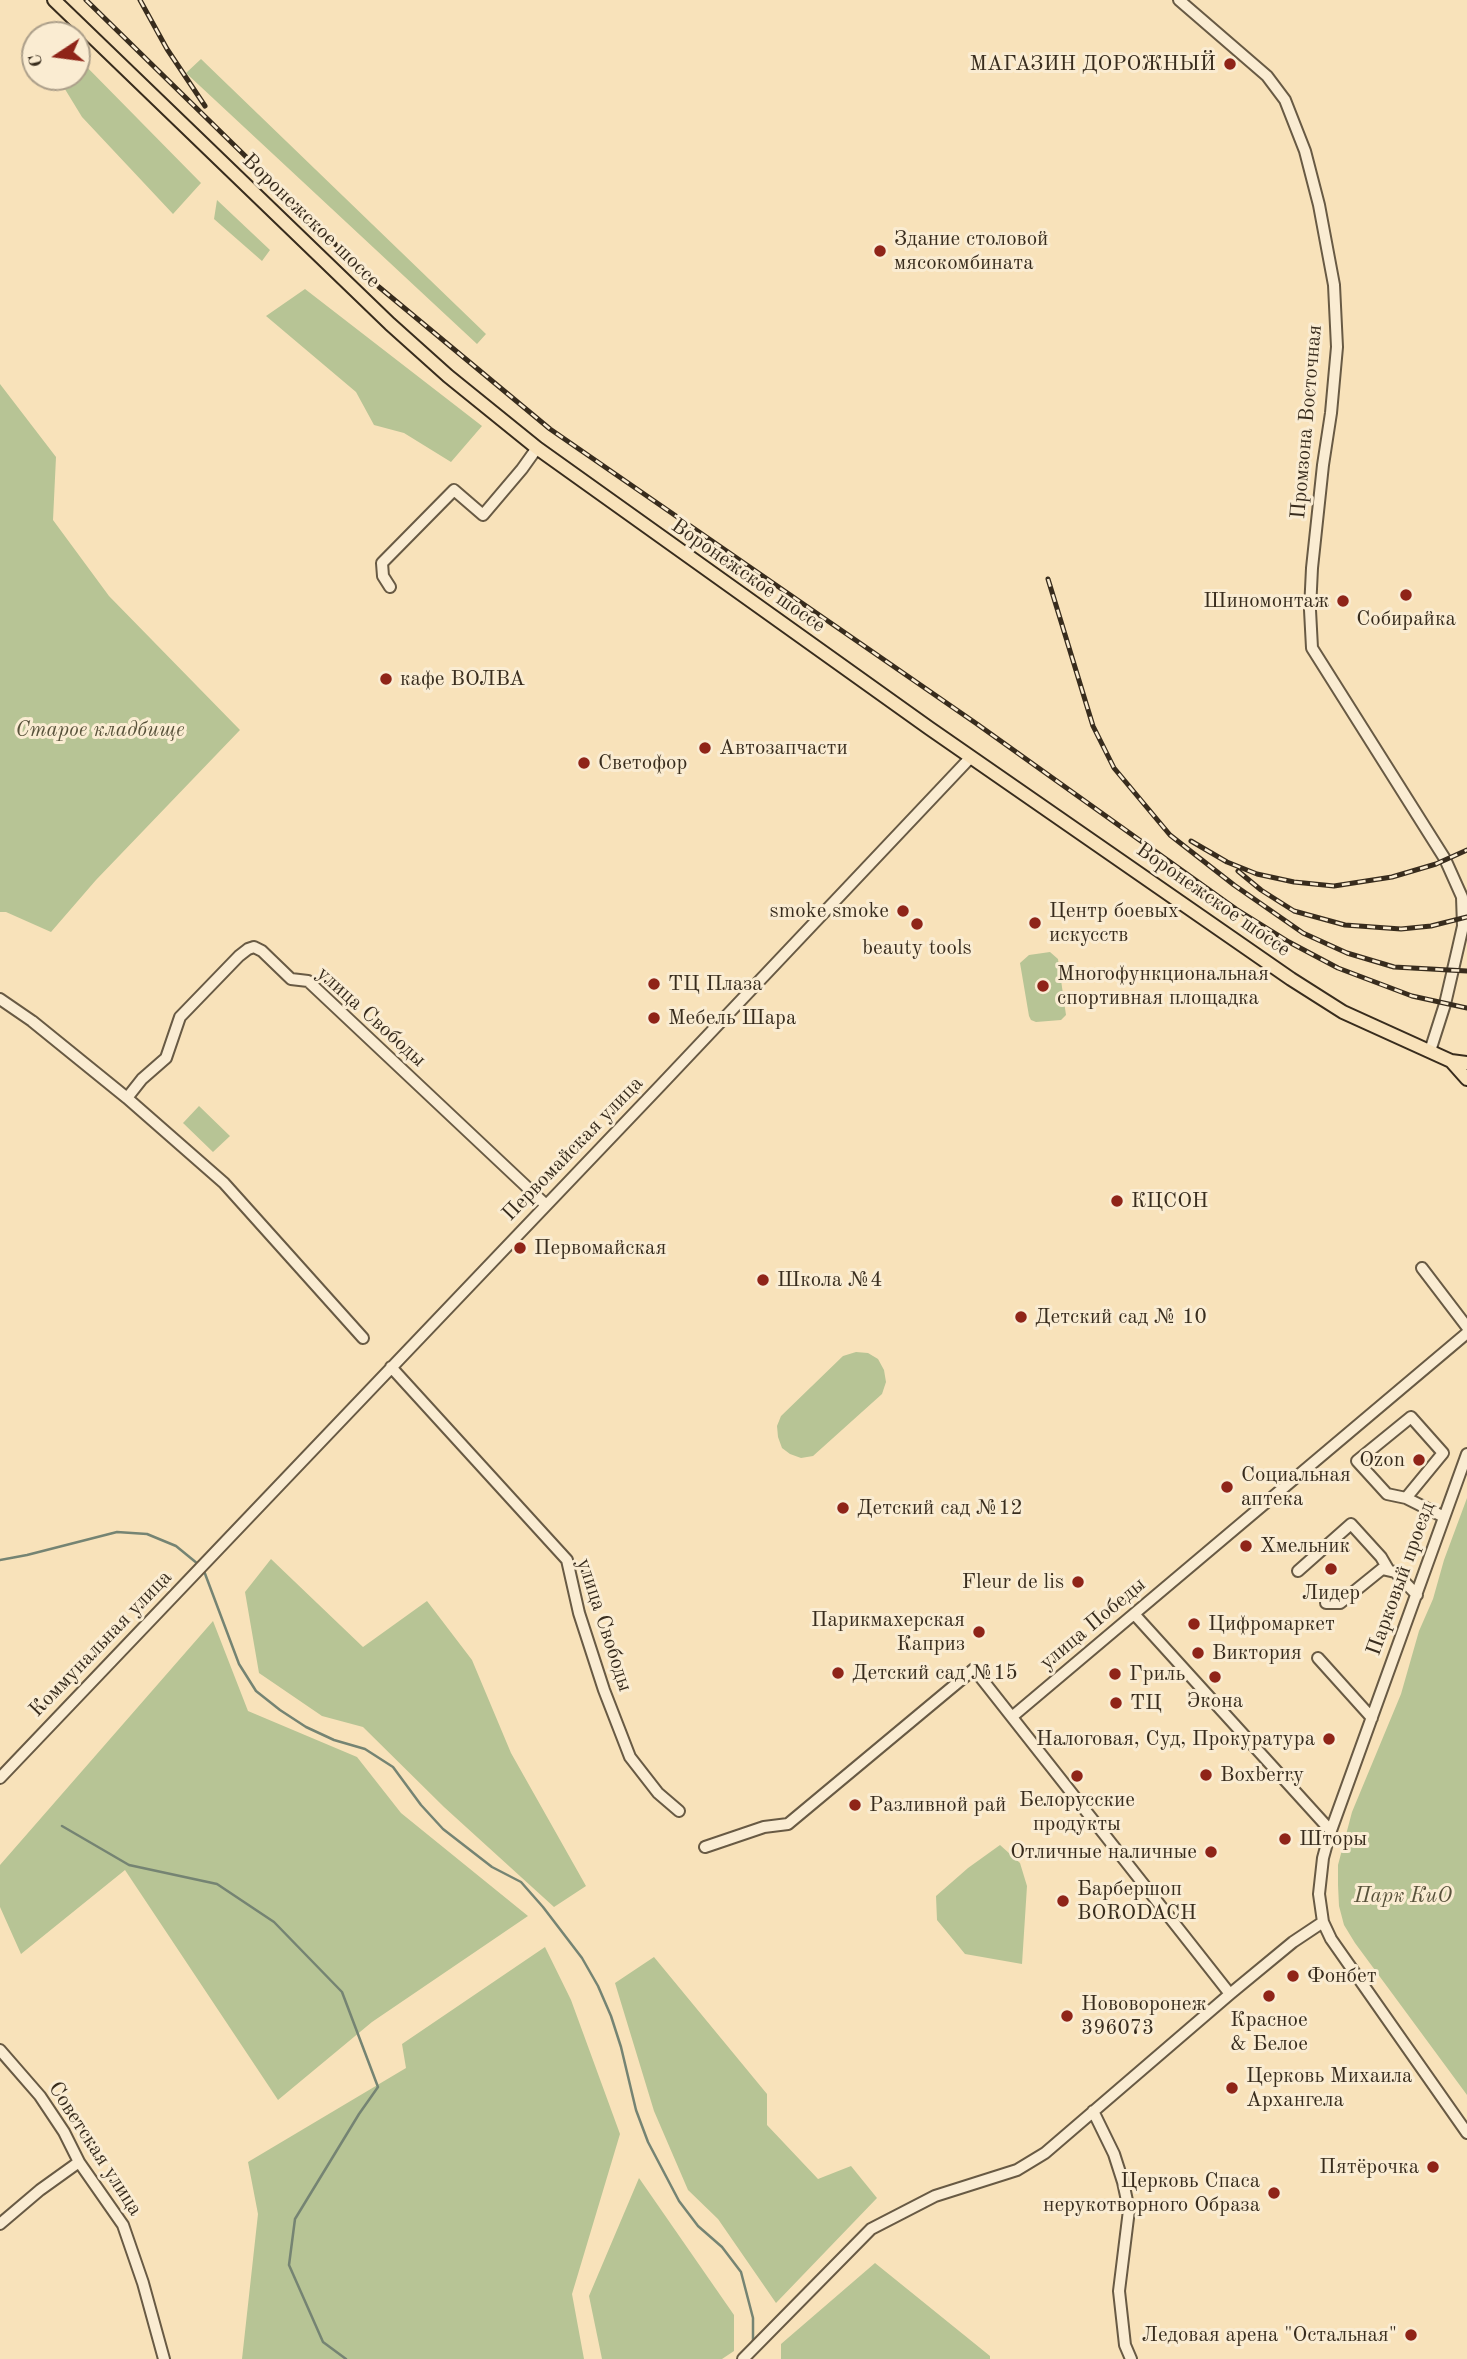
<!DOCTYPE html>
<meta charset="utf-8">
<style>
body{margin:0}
#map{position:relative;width:1467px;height:2359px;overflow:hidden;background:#f8e2ba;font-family:"Old Standard TT",serif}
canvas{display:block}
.north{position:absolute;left:21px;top:21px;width:70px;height:70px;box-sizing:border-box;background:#faecd2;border:2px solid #ac9f8a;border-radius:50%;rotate:257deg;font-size:19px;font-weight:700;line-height:28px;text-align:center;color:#382c1d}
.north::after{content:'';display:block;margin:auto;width:24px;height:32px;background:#8f2418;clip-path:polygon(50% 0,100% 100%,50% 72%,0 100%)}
</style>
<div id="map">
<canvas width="1467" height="2359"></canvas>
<div class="north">С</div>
</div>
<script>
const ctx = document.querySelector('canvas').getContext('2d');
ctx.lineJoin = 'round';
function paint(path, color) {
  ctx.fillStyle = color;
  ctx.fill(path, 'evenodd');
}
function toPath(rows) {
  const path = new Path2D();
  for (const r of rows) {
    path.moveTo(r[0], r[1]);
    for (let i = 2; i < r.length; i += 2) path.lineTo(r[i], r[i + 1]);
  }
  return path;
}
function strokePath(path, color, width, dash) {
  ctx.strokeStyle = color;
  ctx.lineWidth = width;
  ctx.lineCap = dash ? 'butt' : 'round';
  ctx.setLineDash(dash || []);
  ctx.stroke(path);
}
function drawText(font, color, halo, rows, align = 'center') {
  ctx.font = font + ' "Old Standard TT",serif';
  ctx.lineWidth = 6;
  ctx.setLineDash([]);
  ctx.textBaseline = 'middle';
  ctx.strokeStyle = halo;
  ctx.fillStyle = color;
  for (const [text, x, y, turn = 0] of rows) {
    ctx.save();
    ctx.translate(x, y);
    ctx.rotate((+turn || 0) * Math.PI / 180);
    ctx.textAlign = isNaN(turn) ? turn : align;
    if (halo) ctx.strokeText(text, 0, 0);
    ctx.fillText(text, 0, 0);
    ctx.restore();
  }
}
paint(toPath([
 [77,57,201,183,173,214,82,117,60,81,62,77,77,77],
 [201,59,486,334,477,344,186,73],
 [217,200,270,250,262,261,214,219],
 [305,289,482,426,451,462,404,433,374,425,356,392,266,316],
 [0,384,56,457,53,520,109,596,240,730,96,880,51,932,6,912,0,912],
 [1050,952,1058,959,1066,1015,1061,1020,1036,1022,1031,1020,1029,1016,1020,963,1029,955],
 [199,1106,230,1136,213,1152,183,1123],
 [856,1352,868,1353,878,1359,884,1370,886,1382,882,1394,813,1456,801,1458,790,1454,782,1448,778,1437,777,1426,781,1416,843,1356],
 [1467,1498,1467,2095,1355,1943,1344,1925,1339,1906,1338,1885,1338,1865,1352,1812,1401,1694,1419,1631,1433,1599,1444,1560],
 [271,1559,363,1647,427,1601,472,1660,511,1753,586,1886,554,1907,444,1807,363,1727,322,1716,259,1673,245,1592],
 [213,1621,248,1711,357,1757,401,1813,528,1916,372,2022,278,2100,125,1870,21,1954,0,1907,0,1865],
 [1000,1845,1020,1863,1027,1886,1022,1964,965,1954,937,1920,936,1896,968,1868],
 [545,1947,571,2000,620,2134,572,2294,584,2359,242,2359,258,2214,248,2162,406,2068,402,2044],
 [654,1957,767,2094,767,2125,818,2179,851,2166,877,2198,776,2303,718,2219,688,2190,654,2111,615,1983],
 [639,2178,734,2315,734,2351,722,2359,602,2359,589,2296],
 [875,2263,990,2356,990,2359,781,2359,781,2344]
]), '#b7c495');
strokePath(toPath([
 [0,1560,27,1555,117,1532,147,1534,176,1546,198,1564],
 [204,1571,239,1664,256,1691,280,1710,306,1727,334,1740,365,1749,393,1767,421,1805,443,1829,492,1867,521,1882,543,1907,582,1958,598,1986,611,2016,621,2047,636,2110,648,2142,679,2201,698,2226,722,2247,741,2272,753,2318,753,2343],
 [62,1826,129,1865,217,1884,274,1922,342,1992,378,2087,359,2114,295,2219,289,2265,323,2342,346,2359]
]), '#758473', 2.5);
const minor = toPath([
 [1179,0,1267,76,1285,100,1305,151,1319,205,1334,285,1337,347,1331,413,1323,465,1312,568,1310,610,1312,648,1445,859,1462,897,1463,926,1458,948,1445,1004,1430,1051],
 [390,587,383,576,382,563,454,490,483,515,522,469,537,448],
 [0,999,32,1021,127,1098,224,1183,363,1338],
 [127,1098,142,1079,166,1058,180,1017,239,956,248,949,254,947,262,951,291,979,308,981,546,1205],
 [1422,1268,1467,1327],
 [391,1367,567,1560,579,1613,604,1690,630,1757,658,1793,679,1811],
 [1467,1454,1329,1836,1323,1858,1319,1894,1323,1922,1331,1939,1467,2133],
 [1406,1498,1387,1494,1357,1461,1411,1417,1443,1453,1406,1498,1444,1517],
 [1298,1571,1351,1524,1381,1557,1388,1569],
 [1326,1603,1340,1603,1382,1569,1395,1572,1417,1595],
 [1135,1615,1331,1831],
 [1318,1658,1372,1718],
 [1013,1716,1467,1333],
 [0,1778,660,1086,971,757],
 [705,1847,764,1827,788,1824,974,1669,1230,1994],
 [0,2050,40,2096,64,2132,79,2162,123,2225,143,2283,164,2359],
 [1093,2111,1114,2154,1123,2182,1129,2210,1119,2291,1125,2345,1131,2359],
 [0,2224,40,2190,79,2162],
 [743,2359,871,2229,935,2196,1017,2170,1045,2153,1230,1994,1293,1942,1323,1922]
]);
const major = toPath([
 [54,0,390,324,448,376,537,448,929,728,1291,979,1343,1012,1451,1061,1467,1063],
 [1451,1061,1467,1079]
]);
strokePath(minor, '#685a44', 14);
strokePath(major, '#382c1d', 16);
strokePath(minor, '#faecd2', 10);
strokePath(major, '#f8e2ba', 12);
const rail = toPath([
 [86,0,379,287,550,429,977,724,1236,909,1289,942,1338,968,1412,996,1467,1008],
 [140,0,167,49,205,106],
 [1048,579,1093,726,1114,768,1170,835,1234,885,1303,933,1347,953,1394,967,1467,971],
 [1191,841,1227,862,1257,874,1294,882,1334,886,1392,877,1436,864,1467,850],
 [1238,871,1261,890,1294,911,1345,925,1401,929,1431,926,1467,917]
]);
strokePath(rail, '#382c1d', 5);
strokePath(rail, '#faecd2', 2.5, [8]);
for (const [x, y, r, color] of [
 [1230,64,7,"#8f2418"],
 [880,251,7,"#8f2418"],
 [1406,595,7,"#8f2418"],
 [1343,601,7,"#8f2418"],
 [386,679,7,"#8f2418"],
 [705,748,7,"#8f2418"],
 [584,763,7,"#8f2418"],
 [903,911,7,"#8f2418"],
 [1035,923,7,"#8f2418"],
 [917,924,7,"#8f2418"],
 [654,984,7,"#8f2418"],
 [1043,986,7,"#8f2418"],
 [654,1018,7,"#8f2418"],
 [1117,1201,7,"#8f2418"],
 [520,1248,7,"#8f2418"],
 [763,1280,7,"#8f2418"],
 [1021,1317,7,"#8f2418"],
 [1419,1460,7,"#8f2418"],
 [1227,1487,7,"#8f2418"],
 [843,1508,7,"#8f2418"],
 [1246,1546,7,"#8f2418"],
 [1331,1569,7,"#8f2418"],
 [1078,1582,7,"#8f2418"],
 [1194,1624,7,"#8f2418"],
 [979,1632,7,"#8f2418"],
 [1198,1653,7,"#8f2418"],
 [838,1673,7,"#8f2418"],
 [1115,1674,7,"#8f2418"],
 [1215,1677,7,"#8f2418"],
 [1116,1703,7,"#8f2418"],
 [1329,1739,7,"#8f2418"],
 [1206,1775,7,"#8f2418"],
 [1077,1776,7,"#8f2418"],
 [855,1805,7,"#8f2418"],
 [1285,1839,7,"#8f2418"],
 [1211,1852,7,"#8f2418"],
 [1063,1901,7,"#8f2418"],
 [1293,1976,7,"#8f2418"],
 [1269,1996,7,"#8f2418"],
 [1067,2016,7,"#8f2418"],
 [1232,2088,7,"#8f2418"],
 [1433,2167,7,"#8f2418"],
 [1274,2193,7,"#8f2418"],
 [1411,2335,7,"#8f2418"]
]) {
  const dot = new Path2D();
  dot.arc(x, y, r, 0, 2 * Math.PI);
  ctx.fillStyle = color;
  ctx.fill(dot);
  strokePath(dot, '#faecd2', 2.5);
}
drawText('21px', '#382c1d', '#faecd2', [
 ["МАГАЗИН ДОРОЖНЫЙ",1216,64,"right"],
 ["Здание столовой",894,239],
 ["мясокомбината",894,263],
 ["Шиномонтаж",1329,601,"right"],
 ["Собирайка",1406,619,"center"],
 ["кафе ВОЛВА",400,679],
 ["Автозапчасти",719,748],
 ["Светофор",598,763],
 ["smoke smoke",889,911,"right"],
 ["Центр боевых",1049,911],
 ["искусств",1049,935],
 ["beauty tools",917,948,"center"],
 ["Многофункциональная",1057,974],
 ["спортивная площадка",1057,998],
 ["ТЦ Плаза",668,984],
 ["Мебель Шара",668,1018],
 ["КЦСОН",1131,1201],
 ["Первомайская",534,1248],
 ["Школа №4",777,1280],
 ["Детский сад № 10",1035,1317],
 ["Ozon",1405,1460,"right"],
 ["Социальная",1241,1475],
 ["аптека",1241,1499],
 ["Детский сад №12",857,1508],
 ["Хмельник",1260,1546],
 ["Fleur de lis",1064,1582,"right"],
 ["Лидер",1331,1593,"center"],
 ["Парикмахерская",965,1620,"right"],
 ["Каприз",965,1644,"right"],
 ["Цифромаркет",1208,1624],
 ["Виктория",1212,1653],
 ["Детский сад №15",852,1673],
 ["Гриль",1129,1674],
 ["Экона",1215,1701,"center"],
 ["ТЦ",1130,1703],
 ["Налоговая, Суд, Прокуратура",1315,1739,"right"],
 ["Boxberry",1220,1775],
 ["Белорусские",1077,1800,"center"],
 ["продукты",1077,1824,"center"],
 ["Разливной рай",869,1805],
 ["Шторы",1299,1839],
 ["Отличные наличные",1197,1852,"right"],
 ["Барбершоп",1077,1889],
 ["BORODACH",1077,1913],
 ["Фонбет",1307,1976],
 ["Нововоронеж",1081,2004],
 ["396073",1081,2028],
 ["Красное",1269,2020,"center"],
 ["& Белое",1269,2044,"center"],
 ["Церковь Михаила",1246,2076],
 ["Архангела",1246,2100],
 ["Пятёрочка",1419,2167,"right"],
 ["Церковь Спаса",1260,2181,"right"],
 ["нерукотворного Образа",1260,2205,"right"],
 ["Ледовая арена \"Остальная\"",1397,2335,"right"]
], 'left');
drawText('21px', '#382c1d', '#faecd2', [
 ["Воронежское шоссе",311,221,44],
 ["Промзона Восточная",1307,422,-85],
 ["Воронежское шоссе",748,576,35],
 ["Воронежское шоссе",1213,900,35],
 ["улица Свободы",371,1017,42],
 ["Первомайская улица",573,1149,-46],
 ["Парковый проезд",1401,1579,-70],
 ["улица Победы",1093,1624,-40],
 ["улица Свободы",604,1625,72],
 ["Коммунальная улица",101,1644,-46],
 ["Советская улица",95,2149,57]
]);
drawText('italic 21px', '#58523b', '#faecd2', [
 ["Старое кладбище",100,730],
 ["Парк КиО",1403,1896]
]);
</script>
